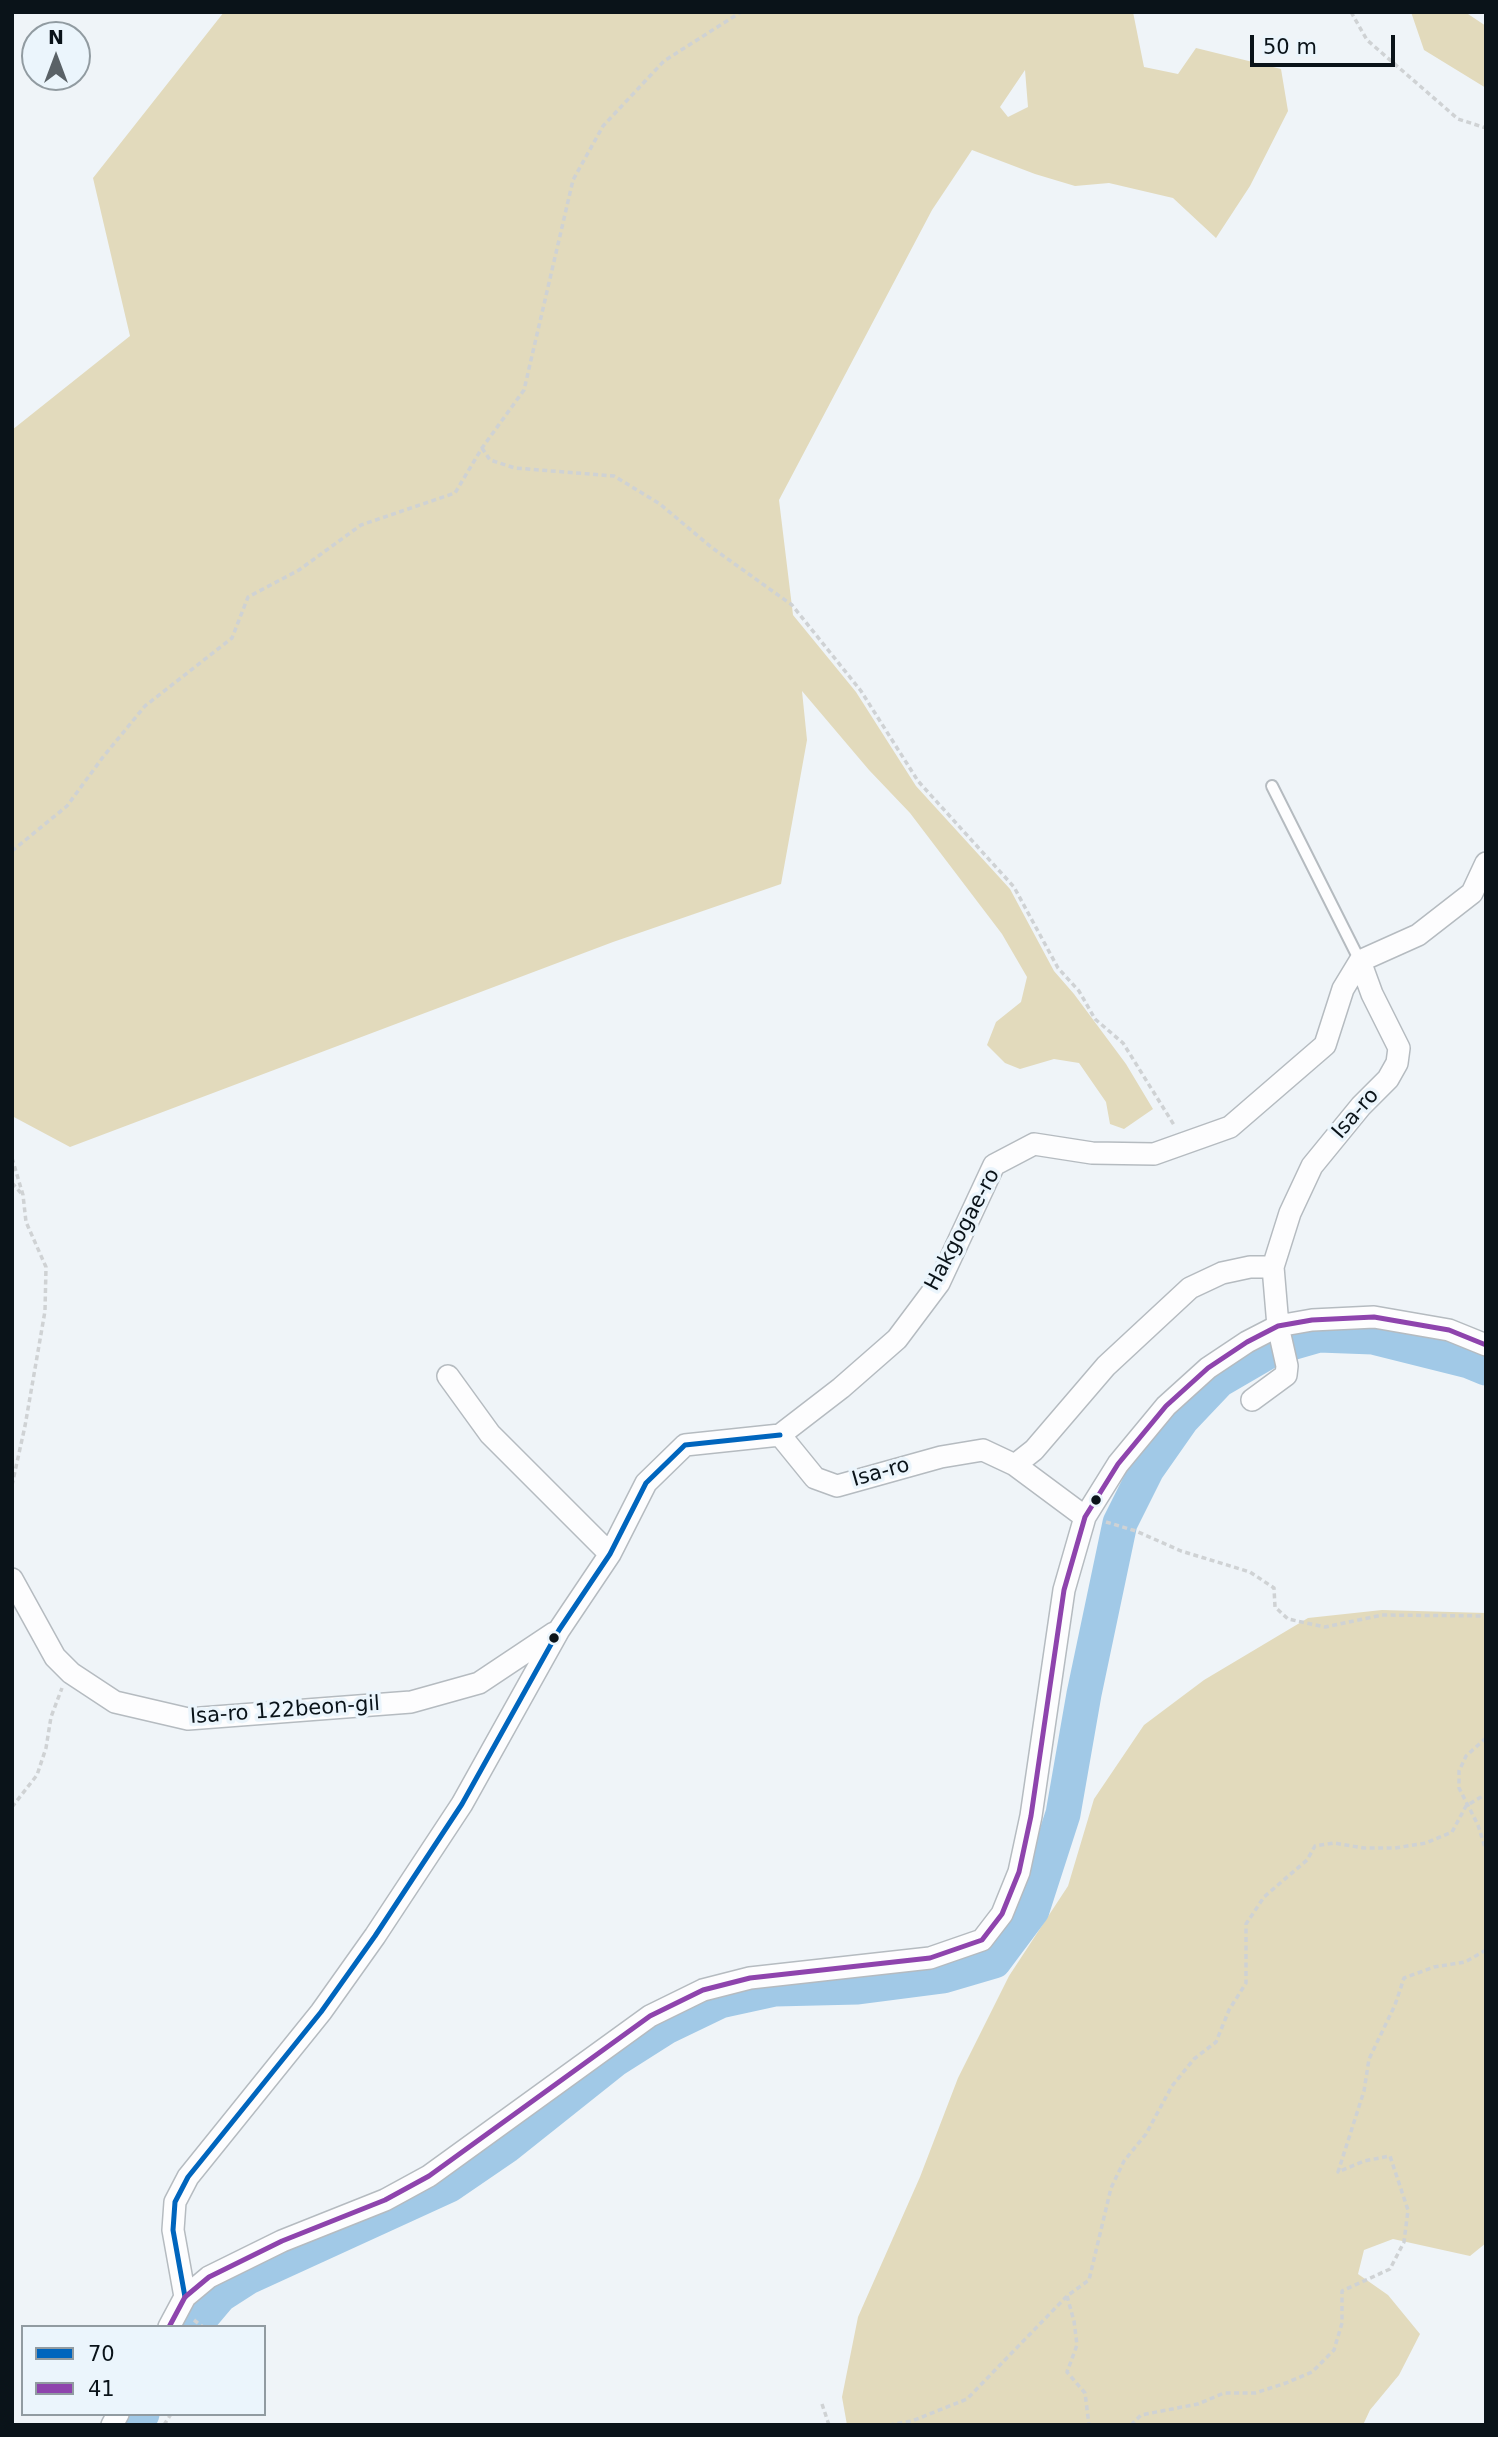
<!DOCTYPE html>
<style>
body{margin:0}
#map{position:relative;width:1498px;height:2437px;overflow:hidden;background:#eff4f8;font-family:"DejaVu Sans",sans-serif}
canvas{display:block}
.frame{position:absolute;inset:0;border:14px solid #0a1319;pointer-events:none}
.legend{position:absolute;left:21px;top:2325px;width:245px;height:91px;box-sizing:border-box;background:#ebf5fc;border:2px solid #919ba1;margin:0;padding:9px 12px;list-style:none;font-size:21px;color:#0a1319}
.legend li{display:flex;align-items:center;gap:14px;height:35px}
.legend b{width:35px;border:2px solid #919ba1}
.north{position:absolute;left:21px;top:21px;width:70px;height:70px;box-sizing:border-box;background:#ebf5fc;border:2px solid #919ba1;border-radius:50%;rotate:0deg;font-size:19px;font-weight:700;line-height:28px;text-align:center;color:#0a1319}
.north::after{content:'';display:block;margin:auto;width:24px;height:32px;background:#5a6267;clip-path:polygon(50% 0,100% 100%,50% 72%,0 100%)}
.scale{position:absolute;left:1250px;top:35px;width:145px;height:32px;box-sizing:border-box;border:4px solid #0a1319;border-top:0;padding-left:9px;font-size:21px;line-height:24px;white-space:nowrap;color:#0a1319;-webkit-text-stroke:5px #ebf5fc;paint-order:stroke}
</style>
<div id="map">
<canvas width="1498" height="2437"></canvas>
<div class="frame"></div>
<ul class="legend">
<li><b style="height:9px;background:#0065bd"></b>70</li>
<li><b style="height:9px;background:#8e44ad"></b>41</li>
</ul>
<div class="north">N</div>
<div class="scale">50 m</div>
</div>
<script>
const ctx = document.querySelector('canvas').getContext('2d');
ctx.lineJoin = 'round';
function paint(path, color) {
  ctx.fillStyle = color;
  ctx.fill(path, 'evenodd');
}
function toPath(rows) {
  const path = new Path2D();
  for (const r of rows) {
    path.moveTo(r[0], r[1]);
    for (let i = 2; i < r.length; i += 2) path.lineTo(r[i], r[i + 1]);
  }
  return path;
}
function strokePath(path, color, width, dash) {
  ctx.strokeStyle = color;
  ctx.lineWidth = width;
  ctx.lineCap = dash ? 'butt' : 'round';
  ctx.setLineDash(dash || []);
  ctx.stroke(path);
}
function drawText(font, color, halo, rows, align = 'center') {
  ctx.font = font + ' "DejaVu Sans",sans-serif';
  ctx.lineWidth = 7;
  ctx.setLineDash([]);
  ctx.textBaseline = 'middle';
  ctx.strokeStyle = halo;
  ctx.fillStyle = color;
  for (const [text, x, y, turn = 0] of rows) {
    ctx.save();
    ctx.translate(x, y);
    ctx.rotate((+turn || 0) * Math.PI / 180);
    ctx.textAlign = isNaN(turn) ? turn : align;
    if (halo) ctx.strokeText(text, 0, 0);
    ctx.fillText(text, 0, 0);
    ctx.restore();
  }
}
paint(toPath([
 [224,12,1133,12,1144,67,1178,74,1196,48,1281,69,1288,111,1250,186,1216,238,1173,198,1109,183,1075,186,1035,174,972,150,932,210,779,500,793,615,856,692,916,786,1010,889,1054,971,1074,994,1126,1064,1153,1109,1124,1129,1110,1124,1106,1102,1079,1063,1054,1059,1020,1069,1005,1063,987,1045,996,1022,1021,1002,1027,977,1002,934,910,813,869,770,802,691,807,740,781,884,613,942,70,1147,12,1116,12,430,130,336,93,178],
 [1025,70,1028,107,1008,117,1000,107],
 [1411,12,1465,12,1486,26,1486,88,1424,50],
 [1382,1610,1486,1613,1486,2243,1470,2256,1393,2239,1364,2250,1358,2274,1388,2295,1420,2334,1399,2375,1370,2410,1363,2425,847,2425,842,2397,858,2317,920,2177,958,2078,1009,1976,1068,1886,1094,1799,1144,1725,1204,1680,1308,1618]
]), '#e2dabc');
strokePath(toPath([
 [193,2327,220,2295,248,2277,449,2185,506,2146,614,2060,666,2027,720,2001,775,1989,858,1987,943,1976,994,1961,1032,1910,1063,1814,1084,1694,1120,1523,1147,1469,1182,1419,1219,1380,1274,1348,1319,1335,1373,1337,1469,1361,1486,1368],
 [135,2425,142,2414]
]), '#a1c9e7', 35);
const lane = toPath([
 [1272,786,1360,961]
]);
const street = toPath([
 [448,1376,490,1434,610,1554],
 [1252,1400,1286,1375,1287,1366,1278,1326,1273,1267,1290,1213,1312,1166,1361,1106,1388,1079,1397,1063,1399,1048,1372,994,1360,961],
 [780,1435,841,1388,897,1339,939,1283,994,1165,1034,1144,1092,1153,1154,1154,1230,1127,1325,1045,1343,989,1360,961,1418,935,1472,893,1486,863],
 [780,1435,815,1478,837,1486,941,1457,983,1450,1015,1465,1085,1517],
 [1015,1465,1034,1450,1106,1366,1190,1288,1222,1273,1250,1267,1273,1267],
 [12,1579,55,1657,71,1673,115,1702,188,1719,411,1702,479,1683,554,1633],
 [185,2297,173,2230,175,2202,188,2177,321,2012,375,1936,462,1804,559,1630,610,1554,646,1483,685,1445,780,1435],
 [169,2327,185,2297,209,2277,282,2241,385,2200,429,2176,650,2016,703,1990,750,1978,930,1958,982,1940,1002,1914,1019,1872,1031,1816,1064,1590,1085,1517,1118,1464,1166,1406,1208,1368,1247,1342,1278,1326,1312,1320,1374,1317,1449,1330,1486,1345],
 [112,2425,118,2414]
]);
strokePath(lane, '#b5bbc0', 14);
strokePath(street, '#b5bbc0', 24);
strokePath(toPath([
 [1351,12,1367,40,1458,119,1486,128],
 [482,448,490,460,515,468,614,476,660,504,711,547,792,605,861,691,918,781,1014,887,1058,968,1079,991,1095,1019,1123,1043,1174,1125],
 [12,851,67,806,103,757,145,706,232,638,248,597,299,570,361,525,455,493,482,448,524,390,573,180,603,126,664,61,741,12],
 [12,1158,23,1195,26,1222,46,1267,45,1311,25,1426,12,1485],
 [12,1183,21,1193],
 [1106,1522,1136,1531,1181,1551,1250,1572,1274,1588,1275,1607,1288,1619,1325,1627,1382,1615,1486,1616],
 [1486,1738,1466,1756,1459,1771,1459,1788,1478,1825,1486,1851],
 [12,1807,37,1775,46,1748,51,1717,62,1688],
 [1067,2296,1074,2321,1077,2345,1067,2372,1085,2393,1089,2425],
 [194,2320,203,2327],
 [822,2404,829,2425],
 [164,2425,171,2414],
 [889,2425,912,2421,967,2399,1067,2296,1089,2280,1111,2188,1124,2161,1146,2134,1172,2086,1194,2059,1216,2042,1229,2010,1246,1983,1246,1924,1264,1897,1307,1860,1315,1846,1334,1843,1364,1848,1395,1848,1426,1843,1452,1832,1466,1806,1486,1794],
 [1131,2425,1141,2415,1198,2404,1224,2393,1255,2393,1286,2383,1312,2372,1334,2350,1342,2323,1342,2291,1390,2269,1404,2242,1408,2210,1390,2156,1364,2161,1338,2172,1364,2091,1369,2059,1395,2005,1404,1978,1434,1967,1465,1962,1486,1950]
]), '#cfd2d4', 3.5, [5, 3.5]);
strokePath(lane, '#fdfdfe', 10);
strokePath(street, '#fdfdfe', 21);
strokePath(toPath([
 [185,2297,173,2230,175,2202,188,2177,321,2012,375,1936,462,1804,559,1630,610,1554,646,1483,685,1445,780,1435]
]), '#0065bd', 5);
strokePath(toPath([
 [169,2327,185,2297,209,2277,282,2241,385,2200,429,2176,650,2016,703,1990,750,1978,930,1958,982,1940,1002,1914,1019,1872,1031,1816,1064,1590,1085,1517,1118,1464,1166,1406,1208,1368,1247,1342,1278,1326,1312,1320,1374,1317,1449,1330,1486,1345]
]), '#8e44ad', 5);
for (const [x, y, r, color] of [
 [1096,1500,6,"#0a1319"],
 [554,1638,6,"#0a1319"]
]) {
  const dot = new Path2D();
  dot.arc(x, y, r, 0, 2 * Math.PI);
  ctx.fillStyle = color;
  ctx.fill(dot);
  strokePath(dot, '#ebf5fc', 2.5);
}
drawText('21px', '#0a1319', '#ebf5fc', [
 ["Isa-ro",1356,1114,-49],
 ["Hakgogae-ro",963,1230,-62],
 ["Isa-ro",881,1473,-16],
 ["Isa-ro 122beon-gil",285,1711,-4]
]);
</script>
